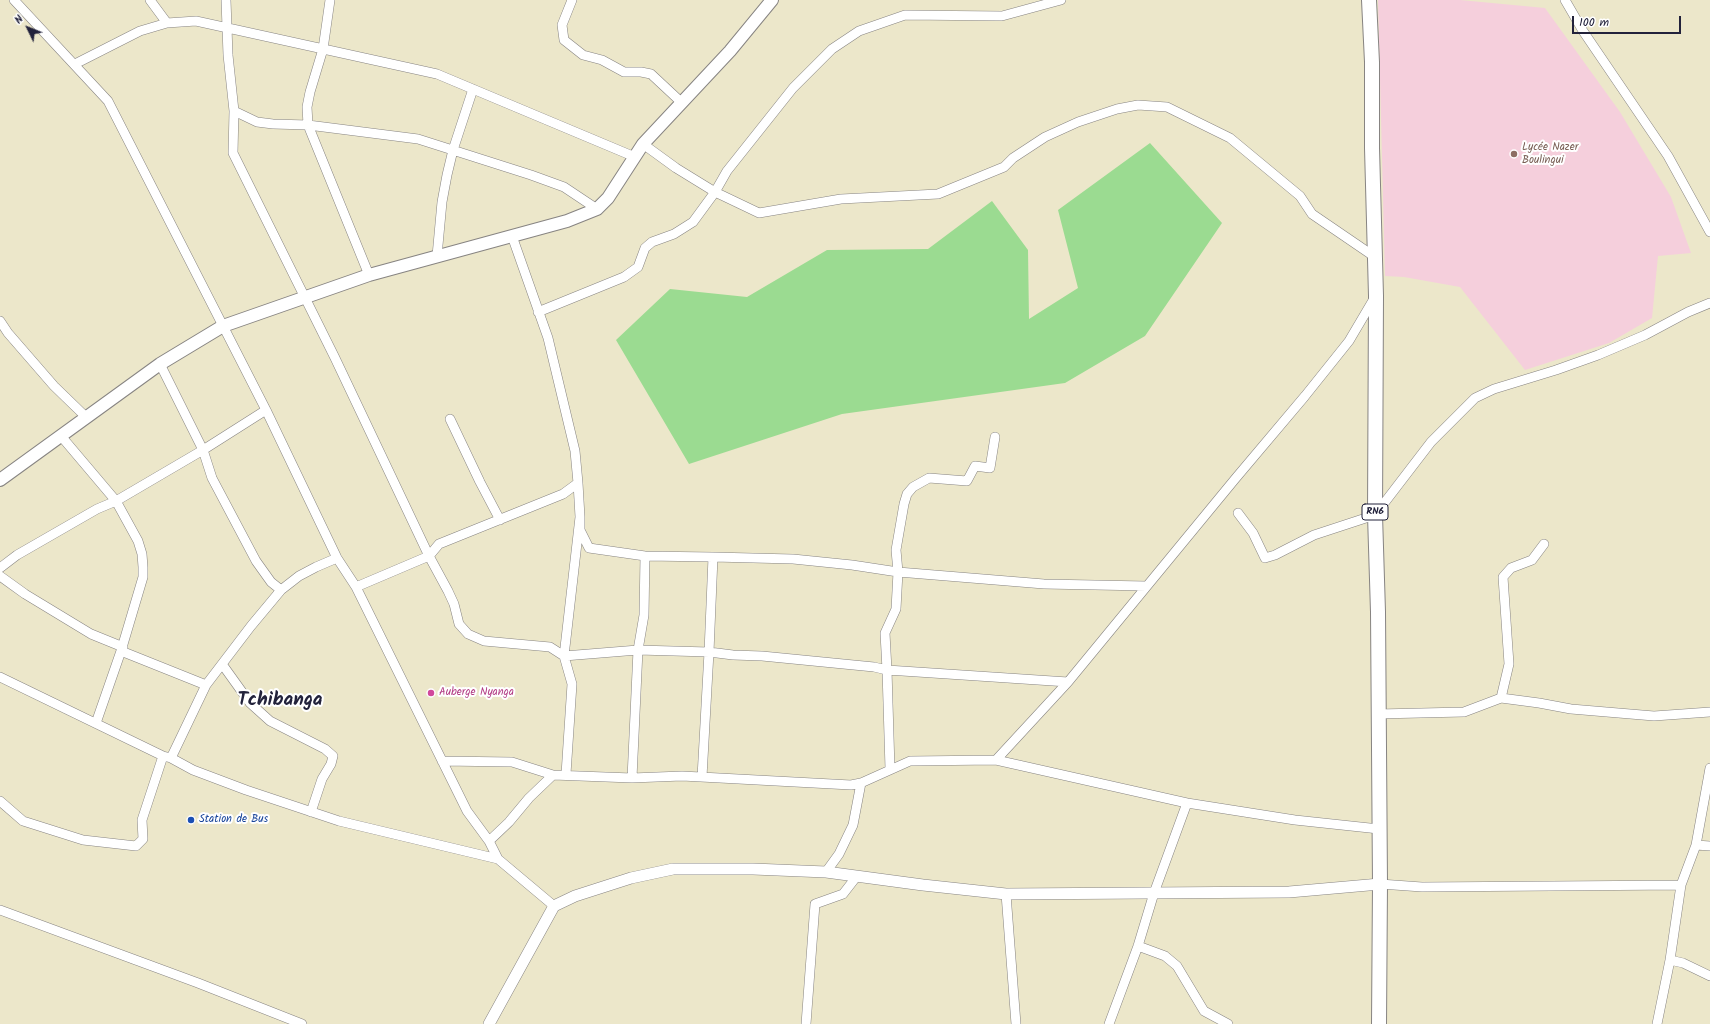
<!DOCTYPE html>
<meta charset="utf-8">
<style>
body{margin:0}
#map{position:relative;width:1710px;height:1024px;overflow:hidden;background:#ece7ca;font-family:Kalam,sans-serif}
canvas{display:block}
.north{position:absolute;left:8px;top:8px;width:40px;height:40px;-webkit-text-stroke:3px #fff;paint-order:stroke;rotate:313deg;font-size:11px;font-weight:700;line-height:16px;text-align:center;color:#22223b}
.north::after{content:'';display:block;margin:auto;width:14px;height:18px;background:#22223b;clip-path:polygon(50% 0,100% 100%,50% 72%,0 100%)}
.scale{position:absolute;left:1572px;top:16px;width:109px;height:18px;box-sizing:border-box;border:2px solid #22223b;border-top:0;padding-left:5px;font-size:12px;line-height:14px;white-space:nowrap;color:#22223b;-webkit-text-stroke:3px #fff;paint-order:stroke}
</style>
<div id="map">
<canvas width="1710" height="1024"></canvas>
<div class="north">N</div>
<div class="scale">100 m</div>
</div>
<script>
const ctx = document.querySelector('canvas').getContext('2d');
ctx.lineJoin = 'round';
function paint(path, color) {
  ctx.fillStyle = color;
  ctx.fill(path, 'evenodd');
}
function toPath(rows) {
  const path = new Path2D();
  for (const r of rows) {
    path.moveTo(r[0], r[1]);
    for (let i = 2; i < r.length; i += 2) path.lineTo(r[i], r[i + 1]);
  }
  return path;
}
function strokePath(path, color, width, dash) {
  ctx.strokeStyle = color;
  ctx.lineWidth = width;
  ctx.lineCap = dash ? 'butt' : 'round';
  ctx.setLineDash(dash || []);
  ctx.stroke(path);
}
function drawText(font, color, halo, rows, align = 'center') {
  ctx.font = font + ' Kalam,sans-serif';
  ctx.lineWidth = 4;
  ctx.setLineDash([]);
  ctx.textBaseline = 'middle';
  ctx.strokeStyle = halo;
  ctx.fillStyle = color;
  for (const [text, x, y, turn = 0] of rows) {
    ctx.save();
    ctx.translate(x, y);
    ctx.rotate((+turn || 0) * Math.PI / 180);
    ctx.textAlign = isNaN(turn) ? turn : align;
    if (halo) ctx.strokeText(text, 0, 0);
    ctx.fillText(text, 0, 0);
    ctx.restore();
  }
}
paint(toPath([
 [1378,0,1460,0,1545,8,1620,112,1671,197,1691,253,1658,256,1652,318,1609,343,1525,370,1460,287,1404,277,1385,276]
]), '#f5cfdc');
paint(toPath([
 [1150,143,1222,223,1145,336,1065,383,842,414,689,464,616,340,670,289,747,297,827,250,928,249,992,201,1028,250,1029,319,1078,288,1058,210]
]), '#9bdb91');
const minor = toPath([
 [14,0,108,101,266,410,337,558,356,587,467,811,489,841,498,859,554,906],
 [150,0,167,23],
 [226,0,228,55,234,111,233,153,335,358,429,556,448,591,454,604,459,624,468,634,484,641,550,647,564,656,572,684,566,774],
 [330,0,323,49,310,92,307,107,308,125,369,275],
 [572,0,562,25,564,40,583,55,602,60,624,72,641,72,651,74,681,102],
 [1565,0,1583,31,1668,156,1710,232],
 [75,64,140,31,167,23,196,21,437,74,635,157],
 [234,111,257,122,273,124,308,125,418,139,531,175,564,187,597,209],
 [643,144,676,168,715,192,727,171,793,88,832,49,859,31,905,15,1002,16,1061,0],
 [437,256,442,202,447,175,453,150,473,89],
 [538,312,624,277,638,267,645,248,652,242,674,234,693,222,715,192,759,213,841,199,938,194,1004,167,1013,158,1045,137,1078,122,1117,109,1138,105,1167,107,1230,138,1300,196,1312,214,1375,257],
 [0,321,8,333,54,386,86,417],
 [160,364,203,450,212,478,256,561,271,582,281,590],
 [450,419,480,482,500,520],
 [61,436,116,501,203,450,266,410],
 [995,437,990,468,975,466,967,481,929,478,913,487,907,494,904,504,896,550,898,572,1044,584,1146,586],
 [578,483,580,517,564,656,638,650,644,615,645,556],
 [1238,513,1253,533,1265,558,1275,555,1314,535,1375,515,1431,442,1475,398,1494,389,1556,370,1598,355,1645,335,1688,312,1710,303],
 [580,517,580,530,589,548,645,556,713,557,709,652,638,650,632,778],
 [713,557,793,559,852,565,898,572,896,609,885,633,887,670,1068,682],
 [0,568,17,555,97,509,116,501,138,541,142,554,143,567,143,577,121,651,206,685],
 [0,576,25,594,91,634,123,647],
 [356,587,429,556,439,544,563,494,578,483,575,451,548,338,512,236],
 [222,664,250,703,270,721,325,749,333,756,331,764,322,779,311,812],
 [0,677,163,756,171,758,193,770,246,790,339,821,498,859],
 [1501,698,1509,664,1503,577,1511,568,1532,560,1544,544],
 [1378,714,1464,712,1501,698,1539,703,1571,709,1654,716,1710,712],
 [96,723,121,651],
 [171,758,206,685,251,626,281,590,299,576,316,567,337,558],
 [996,760,1068,682,1235,479,1305,396,1349,341,1375,297],
 [442,761,512,762,553,775,632,778,682,776,851,785,861,783,910,761,996,760,1187,803,1295,820,1379,829],
 [702,777,709,652,733,655,762,656,874,667,887,670,890,769],
 [0,801,23,821,83,840,136,846,143,839,142,820,163,756],
 [489,841,509,822,529,798,553,775],
 [1696,845,1710,846],
 [826,872,839,854,853,825,861,783],
 [1380,884,1422,887,1681,885],
 [1006,894,1016,1024],
 [0,910,198,983,302,1024],
 [1138,946,1165,956,1177,966,1204,1011,1228,1024],
 [1670,960,1683,963,1710,976],
 [806,1024,815,904,843,894,857,876],
 [1109,1024,1138,946,1154,893,1187,803],
 [1657,1024,1670,960,1681,885,1696,845,1710,768]
]);
const tertiary = toPath([
 [489,1024,554,906,575,896,631,878,673,869,753,869,826,872,923,885,1006,894,1289,892,1380,884]
]);
const secondary = toPath([
 [0,480,160,364,223,326,369,275,567,221,597,209,608,198,643,144,730,51,772,0]
]);
const trunk = toPath([
 [1369,0,1372,62,1372,148,1376,296,1375,515,1378,612,1380,884,1379,1024]
]);
strokePath(minor, '#878482', 10);
strokePath(tertiary, '#878482', 12);
strokePath(secondary, '#878482', 14);
strokePath(trunk, '#878482', 16);
strokePath(minor, '#fff', 9);
strokePath(tertiary, '#fff', 11);
strokePath(secondary, '#fff', 12);
strokePath(trunk, '#fff', 14);
for (const [x, y, r, color] of [
 [1514,154,4,"#8d6e63"],
 [431,693,4,"#d1479c"],
 [191,820,4,"#1a4fb4"]
]) {
  const dot = new Path2D();
  dot.arc(x, y, r, 0, 2 * Math.PI);
  ctx.fillStyle = color;
  ctx.fill(dot);
  strokePath(dot, '#fff', 1.5);
}
for (const [x, y, w] of [
 [1375,512,26]
]) {
  const box = new Path2D();
  box.roundRect(x - w / 2, y - 8, w, 16, 3);
  ctx.fillStyle = '#fff';
  ctx.fill(box);
  strokePath(box, '#22223b', 1);
}
drawText('bold 10px', '#22223b', null, [
 ["RN6",1375,512]
]);
drawText('11px', '#785e54', '#fff', [
 ["Lycée Nazer",1522,148],
 ["Boulingui",1522,161]
], 'left');
drawText('11px', '#b23c85', '#fff', [
 ["Auberge Nyanga",439,693]
], 'left');
drawText('11px', '#164399', '#fff', [
 ["Station de Bus",199,820]
], 'left');
drawText('bold 19px', '#22223b', '#fff', [
 ["Tchibanga",280,702]
]);
</script>
